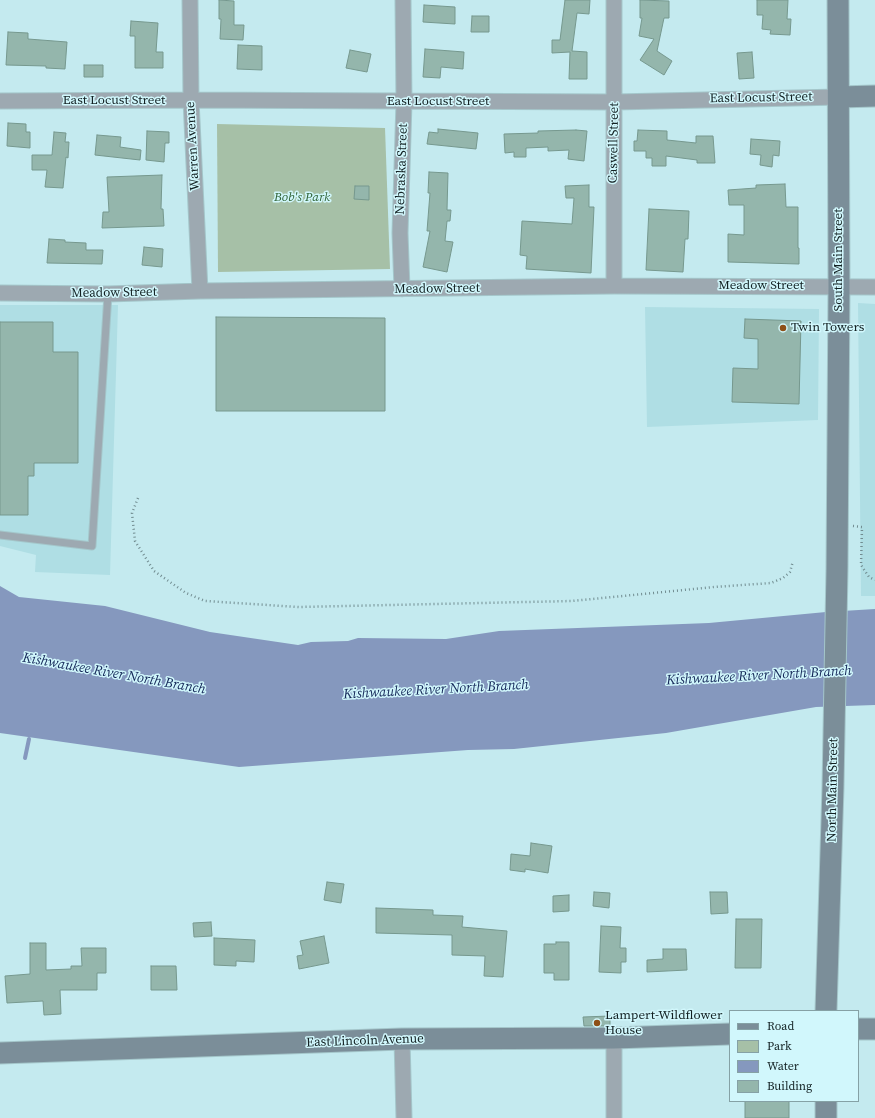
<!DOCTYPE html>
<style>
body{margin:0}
#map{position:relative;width:875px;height:1118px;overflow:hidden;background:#c4eaef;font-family:"Source Serif 4",serif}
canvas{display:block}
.legend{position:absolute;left:729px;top:1010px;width:130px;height:92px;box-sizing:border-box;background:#d1f7fc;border:1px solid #85a1a5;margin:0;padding:5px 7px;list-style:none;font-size:12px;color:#122022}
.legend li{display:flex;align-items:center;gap:8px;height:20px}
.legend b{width:20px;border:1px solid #85a1a5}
</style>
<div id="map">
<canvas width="875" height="1118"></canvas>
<ul class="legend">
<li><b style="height:5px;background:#7b8e99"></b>Road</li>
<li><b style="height:11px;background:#a6c0a7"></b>Park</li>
<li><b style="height:11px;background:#8598be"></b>Water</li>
<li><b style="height:11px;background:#94b6ac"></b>Building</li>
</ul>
</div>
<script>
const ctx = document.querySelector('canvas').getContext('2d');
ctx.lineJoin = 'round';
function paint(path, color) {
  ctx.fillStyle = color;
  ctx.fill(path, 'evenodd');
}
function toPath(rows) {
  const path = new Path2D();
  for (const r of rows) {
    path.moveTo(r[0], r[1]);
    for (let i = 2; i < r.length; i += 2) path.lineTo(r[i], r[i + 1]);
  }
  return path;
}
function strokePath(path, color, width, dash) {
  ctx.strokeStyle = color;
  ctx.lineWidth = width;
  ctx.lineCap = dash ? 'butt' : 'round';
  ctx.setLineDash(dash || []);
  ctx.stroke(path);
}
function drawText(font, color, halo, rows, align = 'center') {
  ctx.font = font + ' "Source Serif 4",serif';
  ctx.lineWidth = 3;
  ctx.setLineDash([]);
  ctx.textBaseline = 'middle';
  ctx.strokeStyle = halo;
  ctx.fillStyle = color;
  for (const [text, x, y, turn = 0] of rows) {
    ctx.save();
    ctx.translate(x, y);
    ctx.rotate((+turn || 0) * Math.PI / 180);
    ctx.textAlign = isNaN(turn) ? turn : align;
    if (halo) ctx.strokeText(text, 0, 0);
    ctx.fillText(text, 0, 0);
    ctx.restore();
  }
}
paint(toPath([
 [858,303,875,304,875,596,861,596],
 [0,305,118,305,110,575,35,572,36,555,0,546],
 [645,307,819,309,818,420,647,427]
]), '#afdee4');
paint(toPath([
 [217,124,385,128,390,269,218,272]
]), '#a6c0a7');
paint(toPath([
 [0,586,19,597,105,606,210,632,298,645,311,642,348,641,358,638,446,639,499,631,709,623,826,612,875,609,875,705,816,707,666,733,514,749,468,750,239,767,0,733]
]), '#8598be');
strokePath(toPath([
 [25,758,29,739]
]), '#8598be', 4);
const building = toPath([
 [219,0,234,1,234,25,244,25,243,40,220,39,221,19,219,19,219,0],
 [565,0,590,0,589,14,577,13,572,51,587,52,587,79,569,79,570,52,552,53,552,40,560,40,565,0],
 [640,0,669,1,669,18,664,18,657,51,672,61,664,75,640,60,654,39,639,36,642,18,640,18,640,0],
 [757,0,788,0,787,19,791,19,790,35,770,34,771,30,762,29,763,15,757,15,757,0],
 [424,5,455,7,455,24,423,22,424,5],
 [472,16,489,16,489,32,471,32,472,16],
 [131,21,158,23,156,52,163,52,163,68,135,68,135,36,130,36,131,21],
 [8,32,28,33,28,39,67,42,65,69,46,68,46,66,6,65,8,32],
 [238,45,262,46,262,70,237,69,238,45],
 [425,49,464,52,463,69,441,67,440,78,423,77,425,49],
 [350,50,371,54,367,72,346,68,350,50],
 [752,52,754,78,739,79,737,53,752,52],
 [84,65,103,65,103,77,84,77,84,65],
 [8,123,26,124,26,132,30,132,30,148,7,146,8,123],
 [438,129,478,133,476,149,427,144,429,132,438,133,438,129],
 [576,130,587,131,584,161,568,159,569,150,548,151,548,147,526,148,526,157,514,157,514,152,505,153,504,134,538,133,538,131,576,130],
 [638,130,667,131,667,140,696,143,696,136,713,136,715,163,697,163,697,160,666,156,666,166,652,166,652,158,646,158,646,151,634,151,634,141,637,141,638,130],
 [147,131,169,132,169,143,165,143,164,162,146,160,147,131],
 [54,132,66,133,65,142,69,142,68,158,66,157,63,188,45,187,47,170,32,170,32,155,52,155,54,132],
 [97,135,121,137,120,147,141,150,140,160,95,155,97,135],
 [751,139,780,141,779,156,773,155,772,167,760,165,761,155,750,154,751,139],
 [429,172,448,173,447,210,451,210,450,221,447,221,445,241,453,242,447,272,423,267,430,231,427,231,430,193,428,193,429,172],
 [162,175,161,209,163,209,164,226,102,228,103,212,109,212,107,177,162,175],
 [785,184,786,207,798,207,798,248,799,248,799,264,728,262,728,234,744,235,744,205,729,205,728,190,756,188,756,185,785,184],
 [589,185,589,207,594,207,591,273,526,269,527,256,520,255,522,221,572,224,574,198,566,198,565,186,589,185],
 [355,186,369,186,369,200,354,199,355,186],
 [649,209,689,211,688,239,685,239,683,272,646,270,649,209],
 [49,239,65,240,65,242,86,243,86,250,103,250,102,264,47,263,49,239],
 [144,247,163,249,162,267,142,265,144,247],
 [216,317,385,318,385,411,216,411,216,317],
 [745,319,801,321,799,404,732,402,733,368,758,369,758,339,744,338,745,319],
 [0,322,53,322,53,352,78,352,78,463,34,463,34,476,28,476,28,515,0,515,0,322],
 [531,843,552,846,548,873,525,869,525,872,510,870,511,854,530,856,531,843],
 [327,882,344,884,341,903,324,900,327,882],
 [594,892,610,893,609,908,593,906,594,892],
 [710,892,727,892,728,913,711,914,710,892],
 [569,895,569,911,553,912,553,896,569,895],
 [376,908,433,910,433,915,463,916,462,927,507,931,503,977,484,976,485,956,452,955,452,935,376,933,376,908],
 [736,919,762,919,761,968,735,968,736,919],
 [211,922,212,936,194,937,193,923,211,922],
 [601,926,621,927,620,948,626,948,626,962,621,962,621,973,599,972,601,926],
 [324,936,329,963,299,969,297,956,303,955,300,941,324,936],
 [214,938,255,940,254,962,236,961,236,966,214,965,214,938],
 [556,942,569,942,569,980,554,980,554,973,544,973,544,944,556,944,556,942],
 [30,943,46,943,46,970,71,969,71,966,82,966,81,948,106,948,106,973,97,973,97,990,60,990,61,1014,44,1015,43,1001,7,1003,5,976,30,974,30,943],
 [663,949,686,949,687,970,647,972,647,960,663,959,663,949],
 [151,966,176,966,177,990,151,990,151,966],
 [610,1016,610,1026,584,1026,583,1017,610,1016],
 [745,1101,789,1101,789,1118,745,1118,745,1101]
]);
paint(building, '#94b6ac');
strokePath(building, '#76988e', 1);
const lane = toPath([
 [0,535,92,546,108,294]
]);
const street = toPath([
 [190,0,191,100,200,291],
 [614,0,614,286],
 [0,101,191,100,615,102,839,97],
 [402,289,400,233,404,102,403,0],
 [0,293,108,294,200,291,614,286,875,287],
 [614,1038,614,1118],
 [402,1039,404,1118]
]);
const secondary = toPath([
 [839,97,875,96],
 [826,1011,833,787,837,569,839,287,838,0],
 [858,1029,875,1029],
 [0,1053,402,1039,614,1038,730,1034],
 [826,1101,826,1118]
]);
strokePath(lane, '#a4c6ca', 9);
strokePath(street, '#a4c6ca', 17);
strokePath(secondary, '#a4c6ca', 23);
strokePath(toPath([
 [138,498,132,513,135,541,154,571,186,593,205,601,299,607,572,601,714,587,771,583,783,578,790,572,793,561],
 [853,526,862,527,861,565,869,577,875,580]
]), '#718c90', 2.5, [1, 3]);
strokePath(lane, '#9da9b1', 7);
strokePath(street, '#9da9b1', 15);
strokePath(secondary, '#7b8e99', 21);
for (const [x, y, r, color] of [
 [783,328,4,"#8e4f16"],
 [597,1023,4,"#8e4f16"]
]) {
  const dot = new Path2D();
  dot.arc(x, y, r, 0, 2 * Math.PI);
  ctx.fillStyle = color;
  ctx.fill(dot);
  strokePath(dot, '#d1f7fc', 1.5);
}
drawText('13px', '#122022', '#d1f7fc', [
 ["East Locust Street",761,98,-1],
 ["East Locust Street",114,101],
 ["East Locust Street",438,102],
 ["Caswell Street",614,143,-89],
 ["Warren Avenue",193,146,-93],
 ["Nebraska Street",402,169,-88],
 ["South Main Street",839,260,-90],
 ["Meadow Street",761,286],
 ["Meadow Street",437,289,-1],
 ["Meadow Street",114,293,-1],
 ["North Main Street",833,790,-89],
 ["East Lincoln Avenue",365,1041,-2]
]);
drawText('italic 13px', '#306336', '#d1f7fc', [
 ["Bob's Park",302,198]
]);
drawText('13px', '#122022', '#d1f7fc', [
 ["Twin Towers",791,328],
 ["Lampert-Wildflower",605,1016],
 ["House",605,1031]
], 'left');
drawText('italic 14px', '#142758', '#d1f7fc', [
 ["Kishwaukee River North Branch",114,674,10],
 ["Kishwaukee River North Branch",759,676,-3],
 ["Kishwaukee River North Branch",436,690,-3]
]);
</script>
